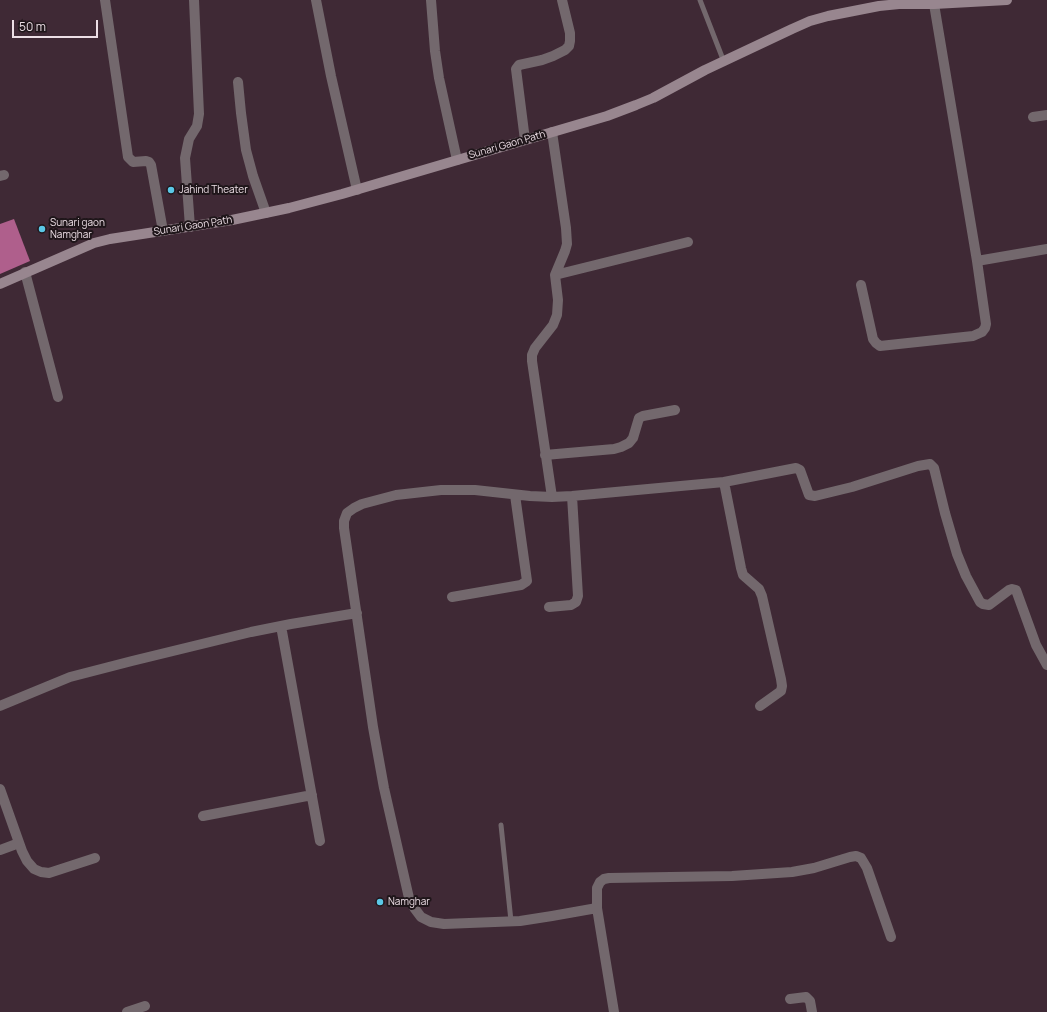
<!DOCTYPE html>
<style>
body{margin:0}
#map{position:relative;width:1047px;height:1012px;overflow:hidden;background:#3f2935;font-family:Manrope,sans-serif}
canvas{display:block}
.scale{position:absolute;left:12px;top:20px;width:86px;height:18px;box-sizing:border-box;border:2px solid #ecdee5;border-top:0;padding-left:5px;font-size:12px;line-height:14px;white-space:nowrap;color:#ecdee5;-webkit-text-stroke:3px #1f161a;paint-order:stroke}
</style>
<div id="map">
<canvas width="1047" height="1012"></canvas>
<div class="scale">50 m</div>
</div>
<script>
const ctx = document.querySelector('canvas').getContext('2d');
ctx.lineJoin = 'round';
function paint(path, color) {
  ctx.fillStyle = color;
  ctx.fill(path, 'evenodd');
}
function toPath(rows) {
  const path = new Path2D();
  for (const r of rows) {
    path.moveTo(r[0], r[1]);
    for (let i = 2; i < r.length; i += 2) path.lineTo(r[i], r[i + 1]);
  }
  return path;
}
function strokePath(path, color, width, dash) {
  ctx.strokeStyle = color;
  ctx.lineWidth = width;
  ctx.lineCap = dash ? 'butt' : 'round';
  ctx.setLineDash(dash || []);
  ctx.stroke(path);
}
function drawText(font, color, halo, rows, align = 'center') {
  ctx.font = font + ' Manrope,sans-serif';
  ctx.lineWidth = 4;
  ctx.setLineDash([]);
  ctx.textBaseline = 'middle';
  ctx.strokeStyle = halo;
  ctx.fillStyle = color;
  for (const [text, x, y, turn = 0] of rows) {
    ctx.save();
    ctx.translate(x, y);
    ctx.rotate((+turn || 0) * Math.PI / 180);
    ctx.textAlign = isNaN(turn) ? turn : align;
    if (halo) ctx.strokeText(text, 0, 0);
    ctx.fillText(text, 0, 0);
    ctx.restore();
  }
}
paint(toPath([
 [14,219,30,261,0,274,0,224]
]), '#af5f8c');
strokePath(toPath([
 [700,0,724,62],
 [501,825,511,921]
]), '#73686d', 5);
strokePath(toPath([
 [105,0,128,157,133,162,146,161,149,162,151,165,163,231],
 [316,0,331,76,357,190],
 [431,0,435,51,439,78,457,160],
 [238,82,241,113,246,150,253,176,266,213],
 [1033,117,1047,115],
 [552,132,566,228,567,244,565,251,555,275,558,300,557,315,553,325,535,348,532,355,532,361,552,497,530,496,475,490,441,490,396,495,362,504,354,508,347,513,344,521,344,528,373,727,384,788,409,898,415,909,421,917,431,922,444,924,520,921,552,916,597,908],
 [525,140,516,69,519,65,542,60,553,56,565,50,569,46,570,41,570,33,562,0],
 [0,176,4,175],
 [190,227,185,158,189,139,197,126,199,114,194,0],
 [977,261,1047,249],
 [25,272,58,397],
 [555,275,688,242],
 [861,285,873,339,876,343,880,346,973,336,982,332,985,328,986,324,977,261,934,4],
 [545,455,614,449,621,447,629,443,633,438,639,418,643,416,675,410],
 [724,482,741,568,743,575,759,589,762,596,781,679,782,686,781,691,760,706],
 [552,497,572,496,724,482,796,468,800,470,809,495,815,496,852,487,918,466,930,464,934,468,945,513,957,554,966,576,980,602,983,604,989,605,1009,590,1012,589,1016,590,1036,645,1047,665],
 [452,597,521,585,527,581,515,495],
 [549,607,571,605,576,602,578,596,572,496],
 [281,626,320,841],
 [0,706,70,677,132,661,251,632,291,624,357,613],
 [0,789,22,851,27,861,34,869,41,872,49,873,95,858],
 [203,816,312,795],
 [0,850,19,843],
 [790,999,806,997,810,1001,812,1012],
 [127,1012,145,1006],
 [614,1012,597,908,597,888,600,882,604,879,609,878,732,876,792,872,814,868,850,857,856,856,861,858,867,868,891,937]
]), '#73686d', 10);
strokePath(toPath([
 [0,284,94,243,110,239,232,220,289,208,342,194,607,116,636,105,653,98,705,70,792,29,810,21,828,16,879,6,899,4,934,4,1007,0]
]), '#98868f', 10);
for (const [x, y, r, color] of [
 [171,190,4,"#5bc8e7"],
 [42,229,4,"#5bc8e7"],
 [380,902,4,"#5bc8e7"]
]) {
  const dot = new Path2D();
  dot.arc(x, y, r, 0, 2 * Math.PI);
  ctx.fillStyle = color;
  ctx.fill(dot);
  strokePath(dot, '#1f161a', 1.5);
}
drawText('10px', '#ecdee5', '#1f161a', [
 ["Sunari Gaon Path",507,145,-16],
 ["Sunari Gaon Path",193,226,-9]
]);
drawText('10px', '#ecdee5', '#1f161a', [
 ["Jahind Theater",179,190],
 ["Sunari gaon",50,223],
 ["Namghar",50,235],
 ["Namghar",388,902]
], 'left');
</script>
